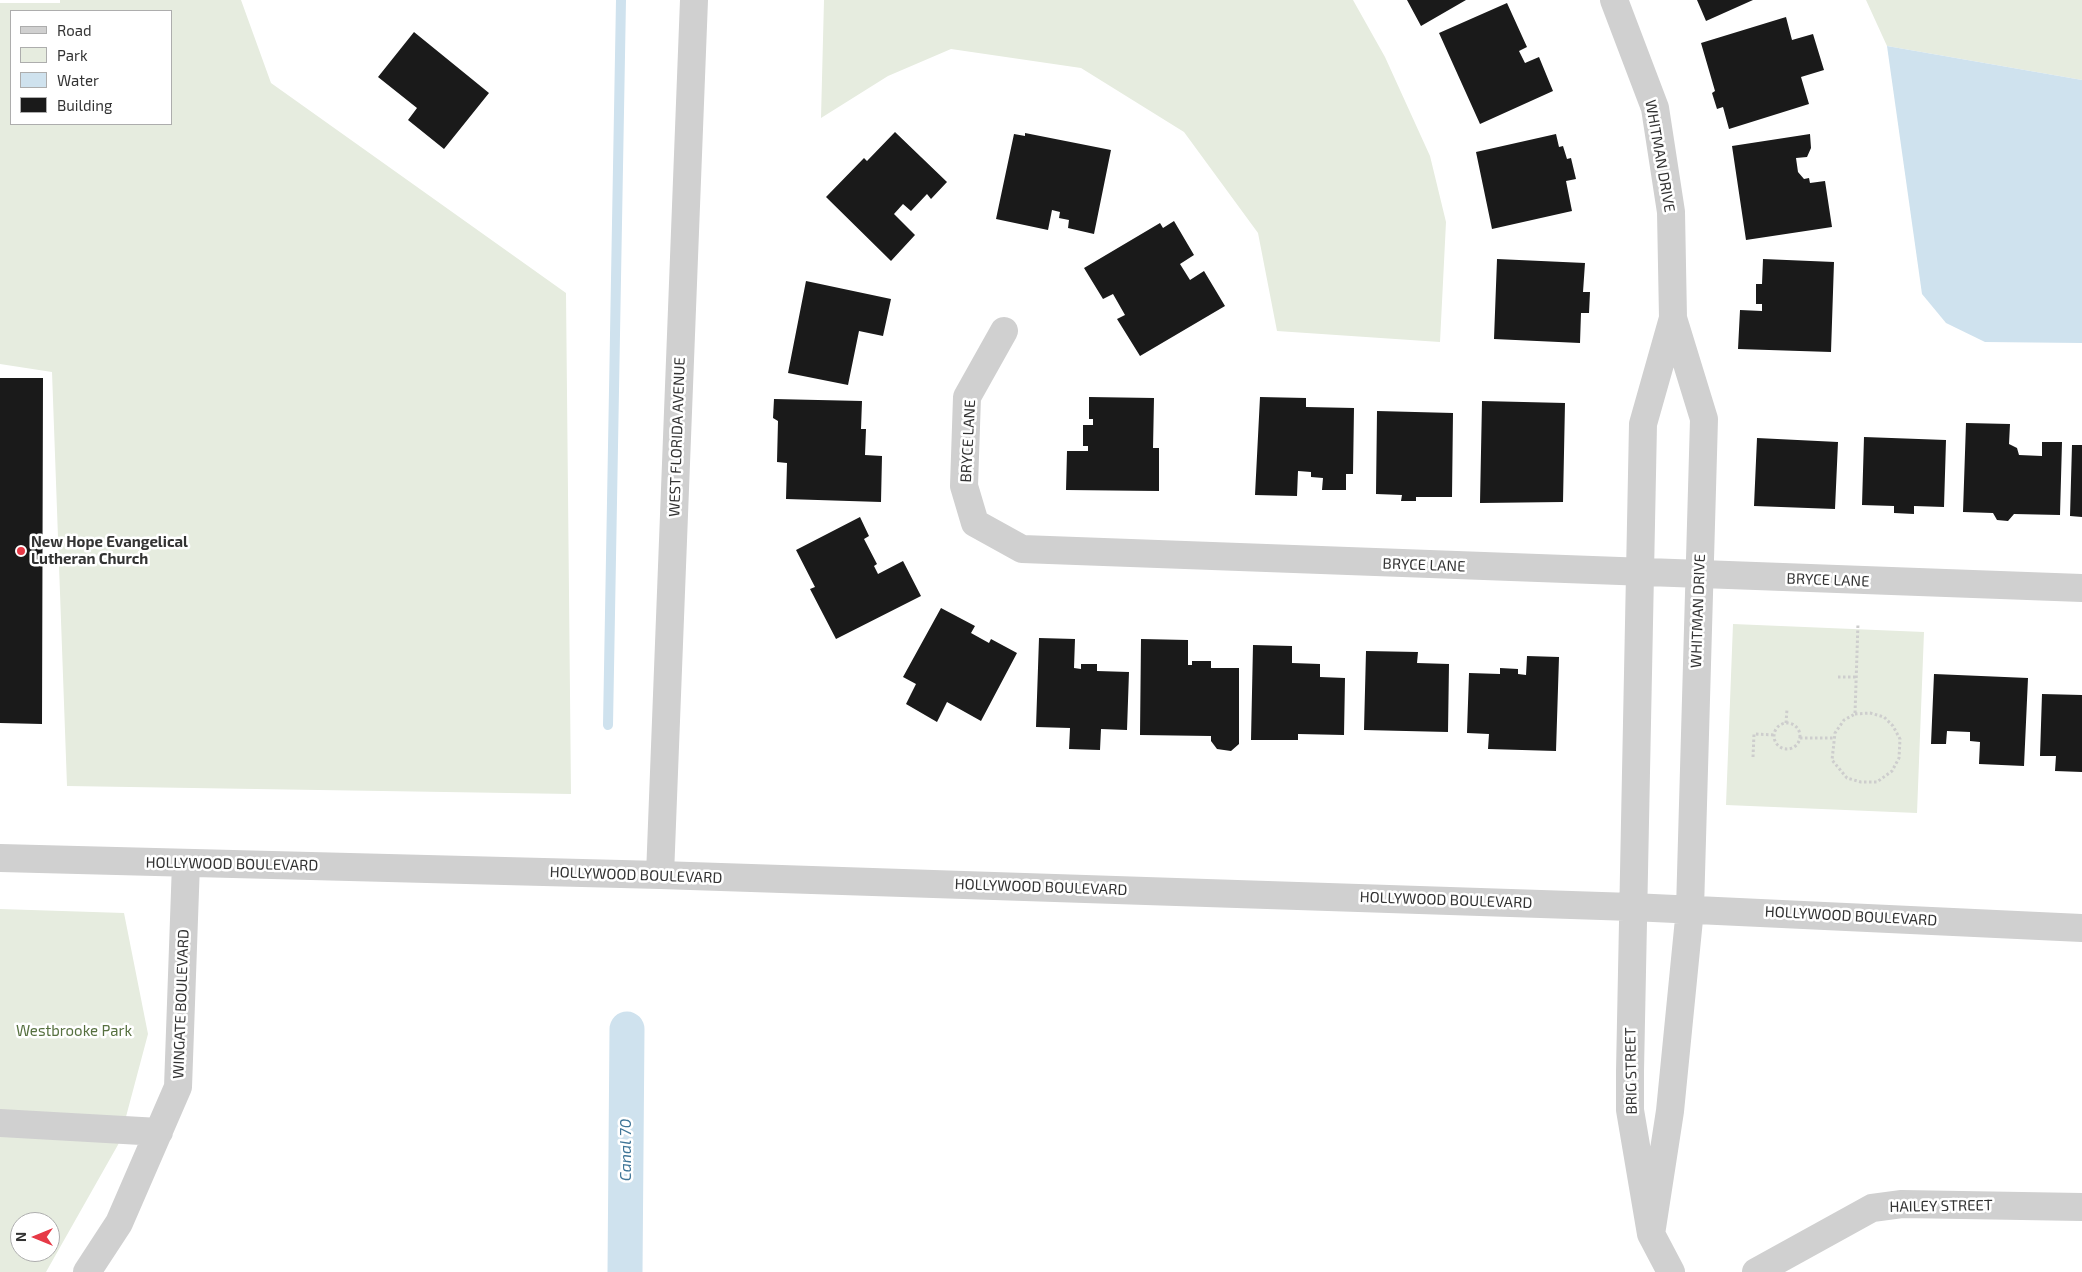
<!DOCTYPE html>
<style>
body{margin:0}
#map{position:relative;width:2082px;height:1272px;overflow:hidden;background:#fff;font-family:"Exo 2",sans-serif}
canvas{display:block}
.legend{position:absolute;left:10px;top:10px;width:162px;height:115px;box-sizing:border-box;background:#fff;border:1px solid #adadad;margin:0;padding:6px 9px;list-style:none;font-size:15px;color:#333}
.legend li{display:flex;align-items:center;gap:10px;height:25px}
.legend b{width:25px;border:1px solid #adadad}
.north{position:absolute;left:10px;top:1212px;width:50px;height:50px;box-sizing:border-box;background:#fff;border:1px solid #adadad;border-radius:50%;rotate:270deg;font-size:14px;font-weight:700;line-height:20px;text-align:center;color:#333}
.north::after{content:'';display:block;margin:auto;width:18px;height:22px;background:#e63946;clip-path:polygon(50% 0,100% 100%,50% 72%,0 100%)}
</style>
<div id="map">
<canvas width="2082" height="1272"></canvas>
<ul class="legend">
<li><b style="height:6px;background:#d0d0d0"></b>Road</li>
<li><b style="height:14px;background:#e6ecdf"></b>Park</li>
<li><b style="height:14px;background:#cfe2ee"></b>Water</li>
<li><b style="height:14px;background:#1a1a1a"></b>Building</li>
</ul>
<div class="north">N</div>
</div>
<script>
const ctx = document.querySelector('canvas').getContext('2d');
ctx.lineJoin = 'round';
function paint(path, color) {
  ctx.fillStyle = color;
  ctx.fill(path, 'evenodd');
}
function toPath(rows) {
  const path = new Path2D();
  for (const r of rows) {
    if (r.length === 3) {
      path.moveTo(r[0] + r[2], r[1]);
      path.arc(r[0], r[1], r[2], 0, 2 * Math.PI);
      continue;
    }
    path.moveTo(r[0], r[1]);
    for (let i = 2; i < r.length; i += 2) path.lineTo(r[i], r[i + 1]);
  }
  return path;
}
function strokePath(path, color, width, dash) {
  ctx.strokeStyle = color;
  ctx.lineWidth = width;
  ctx.lineCap = dash ? 'butt' : 'round';
  ctx.setLineDash(dash || []);
  ctx.stroke(path);
}
function drawText(font, color, halo, rows, align = 'center') {
  ctx.font = font + ' "Exo 2",sans-serif';
  ctx.lineWidth = 5;
  ctx.setLineDash([]);
  ctx.textBaseline = 'middle';
  ctx.strokeStyle = halo;
  ctx.fillStyle = color;
  for (const [text, x, y, turn = 0] of rows) {
    ctx.save();
    ctx.translate(x, y);
    ctx.rotate((+turn || 0) * Math.PI / 180);
    ctx.textAlign = isNaN(turn) ? turn : align;
    if (halo) ctx.strokeText(text, 0, 0);
    ctx.fillText(text, 0, 0);
    ctx.restore();
  }
}
paint(toPath([
 [60,0,241,0,271,83,566,293,571,794,67,786,52,372,0,364,0,3,60,3],
 [11,11,171,11,171,124,11,124],
 [824,0,1353,0,1385,57,1430,156,1446,222,1440,342,1277,331,1258,233,1184,132,1081,68,951,49,888,76,821,118],
 [1866,0,2082,0,2082,80,1887,46],
 [1733,624,1924,632,1917,813,1726,805],
 [0,909,124,913,148,1034,119,1143,46,1272,0,1272],
 [20,1222,50,1222,50,1252,20,1252]
]), '#e6ecdf');
paint(toPath([
 [1887,46,2082,80,2082,343,1985,342,1946,323,1922,294]
]), '#cfe2ee');
strokePath(toPath([
 [608,725,621,0]
]), '#cfe2ee', 10);
strokePath(toPath([
 [625,1272,627,1029]
]), '#cfe2ee', 35);
paint(toPath([
 [1407,0,1466,0,1421,26],
 [1697,0,1753,0,1706,21],
 [1507,3,1527,47,1519,51,1525,63,1539,57,1553,91,1480,124,1439,33],
 [1786,17,1792,40,1813,34,1824,70,1801,77,1809,104,1729,129,1723,107,1717,109,1712,93,1715,91,1701,43],
 [414,32,489,93,444,149,408,120,417,108,378,77],
 [895,132,947,182,931,199,927,194,911,211,903,204,894,214,915,235,891,261,826,197,864,158,867,161],
 [1025,133,1111,150,1094,234,1068,228,1069,220,1059,218,1060,212,1052,210,1048,230,996,219,1014,134,1025,136],
 [1556,134,1559,147,1563,146,1567,159,1571,158,1576,179,1566,181,1572,211,1492,229,1476,152],
 [1810,134,1811,148,1807,157,1796,158,1798,172,1804,179,1809,178,1810,183,1825,181,1832,227,1746,240,1732,146],
 [1174,221,1194,255,1180,264,1190,280,1204,271,1225,306,1140,356,1117,319,1125,315,1113,294,1103,299,1084,268,1160,223,1163,228],
 [1497,259,1585,263,1583,292,1590,292,1589,313,1581,313,1580,343,1494,339],
 [1763,259,1834,262,1831,352,1738,349,1740,310,1762,311,1762,304,1756,304,1756,284,1762,284],
 [806,281,891,299,883,336,859,331,848,385,788,373],
 [0,378,43,378,42,724,0,723],
 [1089,397,1154,398,1153,448,1159,448,1159,491,1066,490,1067,451,1088,451,1088,446,1083,446,1083,425,1093,425,1093,419,1089,419],
 [1260,397,1306,398,1306,407,1354,408,1353,474,1346,474,1346,490,1322,490,1323,478,1311,477,1311,472,1298,471,1297,496,1255,495],
 [774,399,862,401,861,429,866,429,865,455,882,456,881,502,786,499,787,463,777,462,778,421,773,418],
 [1482,401,1565,403,1563,502,1480,503],
 [1377,411,1453,413,1452,497,1416,497,1416,501,1401,501,1402,495,1376,494],
 [1966,423,2010,424,2009,444,2017,448,2019,455,2042,456,2042,442,2062,442,2060,515,2014,514,2008,521,1997,520,1993,513,1963,512],
 [1864,437,1946,440,1944,507,1914,506,1914,514,1894,513,1894,506,1862,505],
 [1757,438,1838,442,1835,509,1754,506],
 [2072,445,2082,445,2082,517,2070,516],
 [860,517,869,536,864,539,877,564,874,566,878,574,903,561,921,596,836,639,810,589,815,587,796,550],
 [941,608,975,626,971,633,989,643,991,639,1017,653,981,721,947,702,937,722,906,704,916,684,903,677],
 [1039,638,1075,639,1074,668,1081,669,1081,664,1097,664,1097,671,1129,672,1127,730,1101,729,1100,750,1069,749,1070,728,1036,727],
 [1141,639,1188,640,1188,665,1192,665,1192,661,1211,661,1211,668,1239,668,1239,744,1231,751,1217,749,1211,741,1211,736,1140,735],
 [1253,645,1292,646,1292,663,1320,664,1320,677,1345,678,1344,735,1298,734,1298,740,1251,740],
 [1366,651,1418,652,1417,663,1449,664,1448,732,1364,730],
 [1527,656,1559,657,1556,751,1488,749,1489,734,1467,733,1469,673,1500,674,1500,668,1518,669,1518,674,1526,675],
 [1934,674,2028,678,2024,766,1979,764,1980,742,1970,741,1970,732,1947,731,1946,744,1931,744],
 [2042,694,2082,695,2082,772,2055,771,2056,756,2040,756]
]), '#1a1a1a');
strokePath(toPath([
 [1838,677,1856,677],
 [1855,714,1870,713,1884,717,1893,726,1900,739,1899,758,1892,771,1877,782,1861,782,1847,778,1832,760,1835,733,1844,720,1855,714,1858,623],
 [1786,723,1787,709],
 [1787,736,13],
 [1800,738,1834,738],
 [1753,757,1754,734,1775,735]
]), '#cdcdcd', 3, [2.5, 2.5]);
strokePath(toPath([
 [1614,0,1655,108,1671,212,1673,318,1704,419,1690,909,1670,1111,1651,1234],
 [1004,331,967,397,964,486,975,523,1022,549,2082,588],
 [0,858,660,875,1632,907,2082,928],
 [660,875,694,0],
 [0,1123,159,1132],
 [87,1272,119,1223,178,1087,186,863],
 [1671,1272,1651,1234,1630,1110,1630,1071,1643,424,1673,318],
 [1756,1272,1872,1208,1902,1204,2082,1207]
]), '#d0d0d0', 28);
for (const [x, y, r, color] of [
 [21,551,5,"#e63946"]
]) {
  const dot = new Path2D();
  dot.arc(x, y, r, 0, 2 * Math.PI);
  ctx.fillStyle = color;
  ctx.fill(dot);
  strokePath(dot, '#fff', 2);
}
drawText('15px', '#333', '#fff', [
 ["WHITMAN DRIVE",1660,156,80],
 ["WEST FLORIDA AVENUE",677,437,-88],
 ["BRYCE LANE",968,441,-87],
 ["BRYCE LANE",1424,565,2],
 ["BRYCE LANE",1828,580,2],
 ["WHITMAN DRIVE",1698,611,-88],
 ["HOLLYWOOD BOULEVARD",232,864,1],
 ["HOLLYWOOD BOULEVARD",636,875,2],
 ["HOLLYWOOD BOULEVARD",1041,887,2],
 ["HOLLYWOOD BOULEVARD",1446,900,2],
 ["HOLLYWOOD BOULEVARD",1851,916,3],
 ["WINGATE BOULEVARD",181,1004,-88],
 ["BRIG STREET",1631,1071,-91],
 ["HAILEY STREET",1941,1206,-1]
]);
drawText('bold 15px', '#333', '#fff', [
 ["New Hope Evangelical",31,542],
 ["Lutheran Church",31,559]
], 'left');
drawText('15px', '#56703f', '#fff', [
 ["Westbrooke Park",74,1031]
]);
drawText('italic 16px', '#3f7597', '#fff', [
 ["Canal 70",626,1150,-90]
]);
</script>
